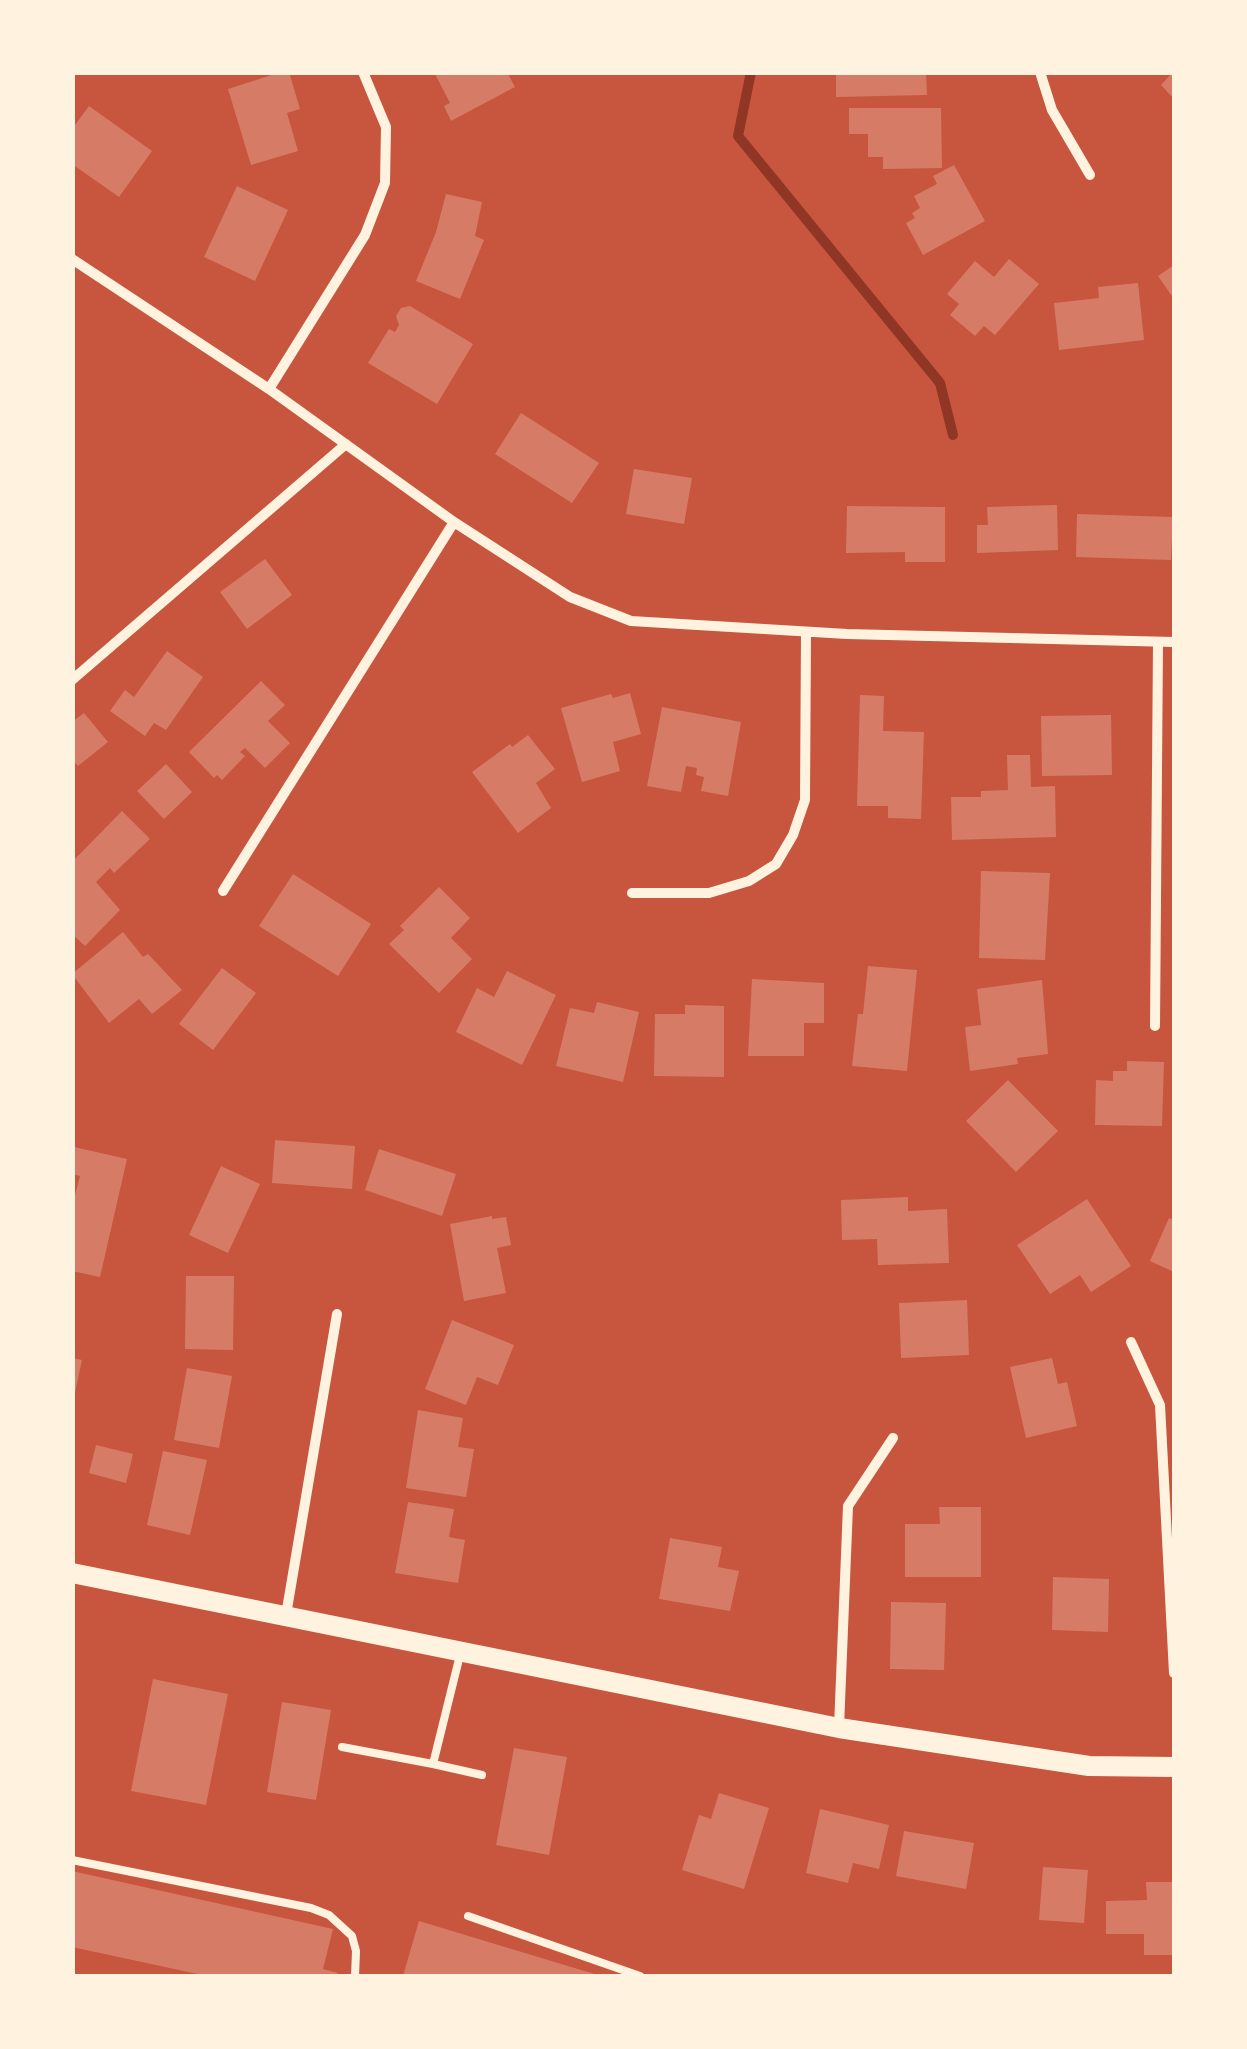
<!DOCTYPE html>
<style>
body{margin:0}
#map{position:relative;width:1247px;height:2049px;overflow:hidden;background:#c8553d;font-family:"PT Sans",sans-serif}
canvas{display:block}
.frame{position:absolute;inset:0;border:75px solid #fff3e0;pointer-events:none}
</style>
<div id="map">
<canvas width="1247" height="2049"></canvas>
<div class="frame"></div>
</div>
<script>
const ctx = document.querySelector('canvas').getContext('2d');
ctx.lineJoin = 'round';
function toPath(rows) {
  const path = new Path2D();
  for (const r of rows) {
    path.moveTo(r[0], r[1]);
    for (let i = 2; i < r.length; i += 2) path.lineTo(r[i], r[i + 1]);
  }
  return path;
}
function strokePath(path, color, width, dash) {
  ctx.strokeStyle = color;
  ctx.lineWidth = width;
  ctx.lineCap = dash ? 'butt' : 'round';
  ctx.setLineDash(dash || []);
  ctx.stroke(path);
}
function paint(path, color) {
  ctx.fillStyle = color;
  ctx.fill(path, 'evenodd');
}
strokePath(toPath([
 [751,72,738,136,940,383,953,435]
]), '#8f3625', 10);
paint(toPath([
 [281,72,289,72,300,109,287,113,298,151,251,165,228,89],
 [434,72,507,72,515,87,451,121,444,106,450,103],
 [836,72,926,72,927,95,836,97],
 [1173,72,1174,72,1174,99,1161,85],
 [89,106,152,151,119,197,72,164,72,129],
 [849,108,941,108,942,168,883,169,883,157,868,157,868,134,849,134],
 [954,165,985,221,923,255,906,223,915,218,912,213,920,208,914,196,937,184,933,176],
 [237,186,288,210,255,281,204,257],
 [446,194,482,202,475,236,484,240,460,299,416,281,436,232],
 [1009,259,1039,284,995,335,984,326,975,336,950,315,959,304,947,294,975,261,994,277],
 [1174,265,1174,299,1158,276],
 [1138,283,1144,340,1059,350,1054,303,1099,298,1098,287],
 [410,306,473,344,437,404,368,363,389,329,395,332,399,325,396,316,401,308],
 [521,413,599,463,572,503,495,454],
 [634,469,692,478,684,524,626,514],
 [1057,505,1058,550,977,553,977,525,988,525,987,507],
 [847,506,945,507,945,562,905,562,905,552,846,553],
 [1077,514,1173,517,1171,560,1076,557],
 [265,559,292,595,247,629,220,592],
 [167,651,203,677,166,730,154,723,145,736,110,711,125,690,134,697],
 [261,681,285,705,268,721,290,743,265,768,245,748,240,752,245,756,222,780,217,775,214,778,189,752],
 [630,693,641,734,613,742,620,771,582,782,561,708,611,694,613,698],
 [860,695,884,696,883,731,924,732,921,819,888,818,888,806,857,806],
 [662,707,741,722,728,796,701,791,704,777,696,775,697,768,686,766,681,792,647,786],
 [84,713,108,742,78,766,72,760,72,722],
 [1111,715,1112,775,1042,776,1041,716],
 [528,735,555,769,536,783,551,808,518,833,472,772,510,744,512,747],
 [1007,755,1030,755,1031,787,1055,786,1056,837,952,840,951,797,981,797,981,791,1008,790],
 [166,764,192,792,164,819,137,791],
 [122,811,150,839,114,873,110,868,96,882,120,910,85,946,72,934,72,862],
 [981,871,1050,873,1045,960,979,958],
 [293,874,371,924,338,976,259,926],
 [439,887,470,918,451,938,472,959,439,993,389,944,404,930,400,926],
 [123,932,143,957,148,954,182,990,152,1014,139,999,109,1023,72,974],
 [868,966,917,970,907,1071,852,1066,858,1014,863,1014],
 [222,968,256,993,213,1050,179,1024],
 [507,971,556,995,522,1065,456,1032,477,988,494,997],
 [752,979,824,983,824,1023,804,1023,804,1056,748,1056],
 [1042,980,1048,1054,1017,1058,1018,1064,970,1071,965,1027,981,1025,977,989],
 [597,1002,639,1012,623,1082,556,1066,570,1008,594,1013],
 [685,1005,724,1006,724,1077,654,1076,655,1014,685,1014],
 [1127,1061,1164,1062,1162,1126,1095,1125,1096,1080,1113,1081,1113,1071,1127,1071],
 [1008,1080,1058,1131,1016,1172,966,1121],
 [275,1140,355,1146,352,1189,272,1183],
 [74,1147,127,1159,100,1277,72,1271,72,1207,80,1176,72,1174],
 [379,1149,456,1174,442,1216,365,1190],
 [221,1166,260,1184,228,1253,189,1235],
 [908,1197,908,1211,947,1209,949,1263,878,1265,877,1239,842,1240,841,1200],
 [1087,1199,1131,1266,1091,1292,1080,1275,1050,1294,1017,1245],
 [492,1216,492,1219,506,1217,511,1245,497,1248,506,1293,464,1301,450,1224],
 [1169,1218,1174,1220,1174,1272,1150,1261],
 [186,1276,234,1276,233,1350,185,1349],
 [967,1300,969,1355,901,1358,899,1303],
 [452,1320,514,1345,498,1385,477,1377,466,1405,425,1389],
 [72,1358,82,1360,74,1397,72,1397],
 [1052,1358,1058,1384,1067,1382,1077,1426,1026,1438,1010,1367],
 [187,1368,232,1376,219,1448,174,1440],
 [418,1410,463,1418,458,1447,474,1449,466,1497,406,1488],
 [96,1445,133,1454,126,1483,89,1473],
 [163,1451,207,1460,190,1535,147,1525],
 [408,1502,454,1509,449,1537,465,1540,458,1583,395,1573],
 [939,1507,981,1507,981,1577,905,1577,905,1524,940,1524],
 [670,1538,722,1547,718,1567,739,1571,730,1611,659,1599],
 [1053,1577,1109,1579,1108,1632,1052,1630],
 [891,1602,946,1603,944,1670,890,1669],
 [153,1679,228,1694,206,1805,131,1791],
 [282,1702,331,1710,316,1800,267,1792],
 [514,1748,567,1757,549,1855,496,1845],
 [719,1793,769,1808,744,1889,682,1870,699,1815,711,1819],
 [820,1809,889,1825,879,1869,853,1863,848,1883,806,1873],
 [904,1831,974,1843,966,1889,896,1876],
 [1043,1867,1088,1870,1084,1923,1039,1920],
 [72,1871,333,1929,323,1969,338,1973,337,1976,207,1976,72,1947],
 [1146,1882,1174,1882,1174,1955,1144,1955,1144,1934,1106,1934,1106,1901,1147,1900],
 [419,1921,601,1976,403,1976]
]), '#d67c66');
strokePath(toPath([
 [342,1747,433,1764,460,1655],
 [433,1764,482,1775],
 [72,1860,311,1908,329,1915,352,1936,356,1951,355,1976],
 [468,1916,640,1976]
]), '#fff3e0', 8);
strokePath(toPath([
 [1040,72,1052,110,1090,175],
 [72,259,269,389,454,522,570,597,631,621,847,634,1174,642],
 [269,389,365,235,385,183,386,127,363,72],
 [72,680,346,444],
 [223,891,454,522],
 [632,893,709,893,749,881,776,864,793,835,805,800,806,633],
 [1155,1026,1158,642],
 [1131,1342,1160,1405,1174,1673],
 [286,1615,337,1314],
 [839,1727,848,1506,893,1438]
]), '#fff3e0', 10);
strokePath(toPath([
 [72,1573,839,1728,1089,1766,1174,1767]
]), '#fff3e0', 20);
</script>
